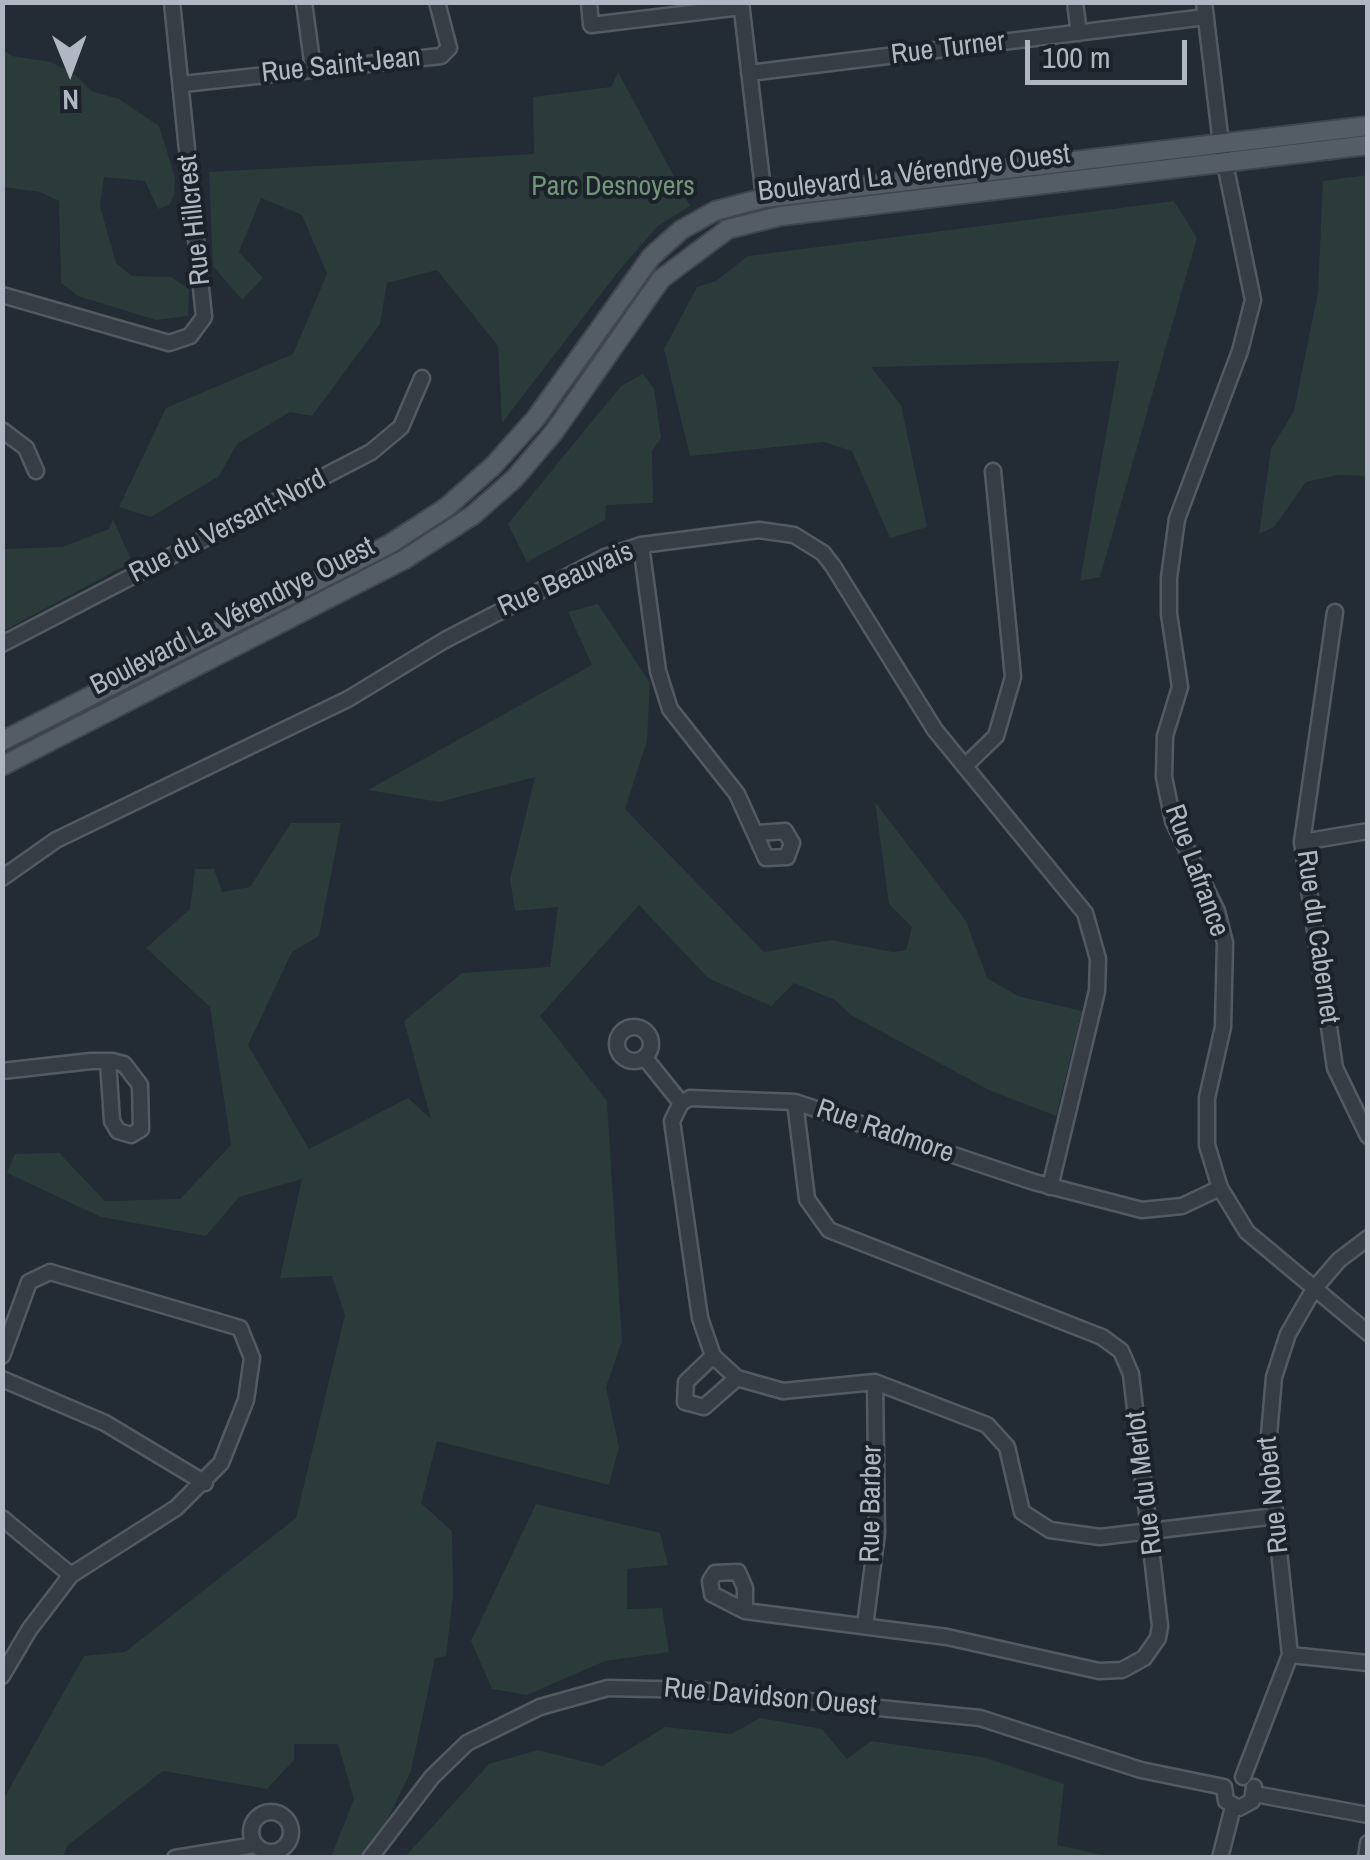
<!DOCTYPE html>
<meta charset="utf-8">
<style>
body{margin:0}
#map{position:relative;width:1370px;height:1860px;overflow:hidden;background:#232b34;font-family:"Archivo Narrow",sans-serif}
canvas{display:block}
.frame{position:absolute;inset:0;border:5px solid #b0b7c2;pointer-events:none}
.north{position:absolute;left:20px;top:20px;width:100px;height:100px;-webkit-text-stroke:8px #1b222a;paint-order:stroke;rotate:179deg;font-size:28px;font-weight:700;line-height:40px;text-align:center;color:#b0b7c2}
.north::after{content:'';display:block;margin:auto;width:35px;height:45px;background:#b0b7c2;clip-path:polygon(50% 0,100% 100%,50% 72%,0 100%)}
.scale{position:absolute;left:1025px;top:40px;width:162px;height:45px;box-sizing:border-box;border:5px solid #b0b7c2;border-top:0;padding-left:12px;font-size:30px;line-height:35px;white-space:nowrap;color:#b0b7c2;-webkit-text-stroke:8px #1b222a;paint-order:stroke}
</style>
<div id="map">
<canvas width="1370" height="1860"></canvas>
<div class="frame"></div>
<div class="north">N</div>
<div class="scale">100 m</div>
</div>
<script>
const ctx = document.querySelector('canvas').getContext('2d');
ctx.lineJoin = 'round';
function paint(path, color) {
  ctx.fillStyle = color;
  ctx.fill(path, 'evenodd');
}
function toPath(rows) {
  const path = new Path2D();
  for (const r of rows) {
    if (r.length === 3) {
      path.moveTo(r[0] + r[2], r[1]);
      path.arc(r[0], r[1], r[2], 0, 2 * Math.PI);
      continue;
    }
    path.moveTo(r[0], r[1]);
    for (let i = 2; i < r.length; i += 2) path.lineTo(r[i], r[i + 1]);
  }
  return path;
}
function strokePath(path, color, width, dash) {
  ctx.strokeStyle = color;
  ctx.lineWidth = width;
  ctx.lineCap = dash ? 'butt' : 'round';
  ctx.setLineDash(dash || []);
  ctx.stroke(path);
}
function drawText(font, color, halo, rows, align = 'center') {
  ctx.font = font + ' "Archivo Narrow",sans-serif';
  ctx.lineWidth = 8;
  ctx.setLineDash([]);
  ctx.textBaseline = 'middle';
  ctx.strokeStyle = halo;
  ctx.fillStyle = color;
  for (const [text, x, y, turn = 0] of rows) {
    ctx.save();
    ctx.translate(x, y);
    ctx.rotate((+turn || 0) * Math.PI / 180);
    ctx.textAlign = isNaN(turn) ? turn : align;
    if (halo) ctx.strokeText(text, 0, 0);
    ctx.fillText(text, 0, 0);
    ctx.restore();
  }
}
paint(toPath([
 [2,49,12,56,51,62,78,77,91,91,119,99,159,126,175,177,174,195,169,205,158,209,145,181,104,177,100,206,116,263,132,276,171,277,189,289,188,316,156,320,78,296,61,283,59,201,40,192,3,187],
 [618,72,690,206,658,226,621,268,502,423,498,346,437,270,387,283,380,324,312,416,290,412,237,444,219,476,151,517,119,507,166,408,293,354,327,274,302,215,261,198,239,252,263,278,242,300,213,266,209,172,534,154,533,97,611,87],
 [1367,175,1367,476,1338,475,1306,482,1274,527,1259,534,1271,449,1294,411,1318,292,1323,181],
 [1174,201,1197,238,1100,577,1080,581,1119,361,871,367,901,405,927,527,890,538,852,451,824,442,690,456,664,349,697,287,716,281,748,256],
 [643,374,654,389,661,438,652,451,653,503,606,505,605,520,527,562,508,524,621,386],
 [113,519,132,562,3,631,3,549,62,547,109,529],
 [598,604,650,683,647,741,625,809,764,952,831,940,893,952,906,950,912,927,889,904,875,802,966,921,987,978,1018,996,1082,1011,1056,1116,989,1090,851,1015,835,1000,794,983,771,1006,708,978,639,905,540,1016,607,1101,622,1341,606,1387,619,1447,609,1485,437,1441,421,1503,452,1531,453,1595,446,1656,435,1658,411,1771,377,1841,362,1857,331,1857,354,1799,338,1744,294,1744,294,1760,267,1789,163,1771,67,1846,63,1857,3,1858,3,1800,84,1656,125,1652,296,1518,345,1315,332,1276,280,1278,302,1179,239,1197,206,1236,101,1217,7,1173,15,1154,59,1153,105,1201,180,1199,231,1145,210,1007,146,948,190,909,195,869,214,869,222,892,250,887,291,823,341,823,319,936,292,952,248,1045,309,1149,408,1098,431,1119,404,1021,462,973,550,967,558,907,515,911,510,879,535,777,439,802,368,790,592,665,568,612],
 [536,1504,660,1533,668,1565,627,1569,627,1609,662,1608,669,1652,605,1661,527,1695,492,1689,471,1641],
 [760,1718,822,1729,847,1759,871,1741,983,1757,1064,1784,1057,1845,1112,1857,405,1857,489,1764,538,1750,602,1766,665,1727,731,1734]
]), '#2a3b3a');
const minor = toPath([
 [304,2,313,69],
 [589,2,591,25,741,7],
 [741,2,764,198],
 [1075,2,1079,33],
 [1204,2,1221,144,1253,300,1240,351,1177,519,1169,578,1169,614,1180,687,1165,736,1164,777,1173,821,1217,911,1225,943,1223,1027,1207,1098,1207,1145,1220,1188,1247,1232,1368,1333],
 [749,73,1206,17],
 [183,84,441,56,449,48,437,2],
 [2,295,169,343,190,336,204,317,172,2],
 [2,430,26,448,36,471],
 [641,545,658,671,670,709,737,794,766,858,787,857,792,843,785,831,758,833],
 [1335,612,1302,842,1335,1068,1368,1136],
 [2,644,371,452,401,427,422,378],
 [966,765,996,736,1013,677,993,471],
 [1302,842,1368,831],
 [2,878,56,840,348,699,445,640,605,557,641,545,759,530,794,535,823,553,833,566,935,730,1085,913,1098,959,1097,991,1050,1187],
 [634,1044,17],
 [645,1058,681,1103],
 [2,1071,91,1061,112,1061,124,1064,140,1085,141,1129,131,1135,118,1131,112,1121,108,1061],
 [1220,1188,1182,1206,1142,1210,1034,1182,795,1102,690,1098,681,1103,672,1121,700,1318,713,1356,737,1378,783,1391,875,1382,987,1425,1007,1447,1022,1512,1050,1530,1100,1537,1276,1516],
 [2,1356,29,1282,50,1272,240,1328,252,1358,246,1400,221,1463,176,1508,71,1575,29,1630,2,1676],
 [713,1356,686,1382,685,1402,704,1407,737,1378],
 [2,1379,105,1423,205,1483],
 [2,1518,71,1575],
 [745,1611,745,1588,738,1572,715,1573,710,1581,712,1594,745,1611,947,1637,1099,1671,1122,1670,1144,1658,1158,1638,1160,1626,1131,1374,1121,1351,1102,1337,829,1230,807,1199,795,1102],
 [865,1626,877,1533,875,1382],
 [1290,1655,1368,1663],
 [1243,1777,1290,1655,1268,1447,1274,1377,1288,1334,1314,1289,1339,1260,1368,1238],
 [1224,1787,1226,1801,1239,1808,1252,1801,1254,1787],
 [1255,1794,1368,1815],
 [271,1832,20],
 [175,1858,255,1845],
 [370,1858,432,1777,467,1743,540,1707,608,1688,698,1690,980,1718,1141,1770,1224,1787],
 [1220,1858,1233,1807],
 [1366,1858,1368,1843]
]);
const major = toPath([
 [2,741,390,544,447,507,494,465,536,418,651,257,681,230,715,211,764,198,1368,126],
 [2,766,405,559,473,515,515,478,554,432,661,279,728,229,780,216,1368,145]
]);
strokePath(minor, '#535a63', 19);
strokePath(major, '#3f464f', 22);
strokePath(minor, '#363d45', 14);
strokePath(major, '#545c65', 18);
drawText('28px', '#b0b7c2', '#1b222a', [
 ["Rue Turner",948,49,-7],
 ["Rue Saint-Jean",341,66,-6],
 ["Boulevard La Vérendrye Ouest",914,174,-7],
 ["Rue Hillcrest",195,220,-96],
 ["Rue du Versant-Nord",228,527,-27],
 ["Rue Beauvais",566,580,-24],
 ["Boulevard La Vérendrye Ouest",233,617,-27],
 ["Rue Lafrance",1196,871,70],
 ["Rue du Cabernet",1317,937,82],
 ["Rue Radmore",885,1132,19],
 ["Rue du Merlot",1145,1483,-97],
 ["Rue Nobert",1274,1495,-96],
 ["Rue Barber",872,1504,-89],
 ["Rue Davidson Ouest",770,1698,5]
]);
drawText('28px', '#729579', '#1b222a', [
 ["Parc Desnoyers",613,187]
]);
</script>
